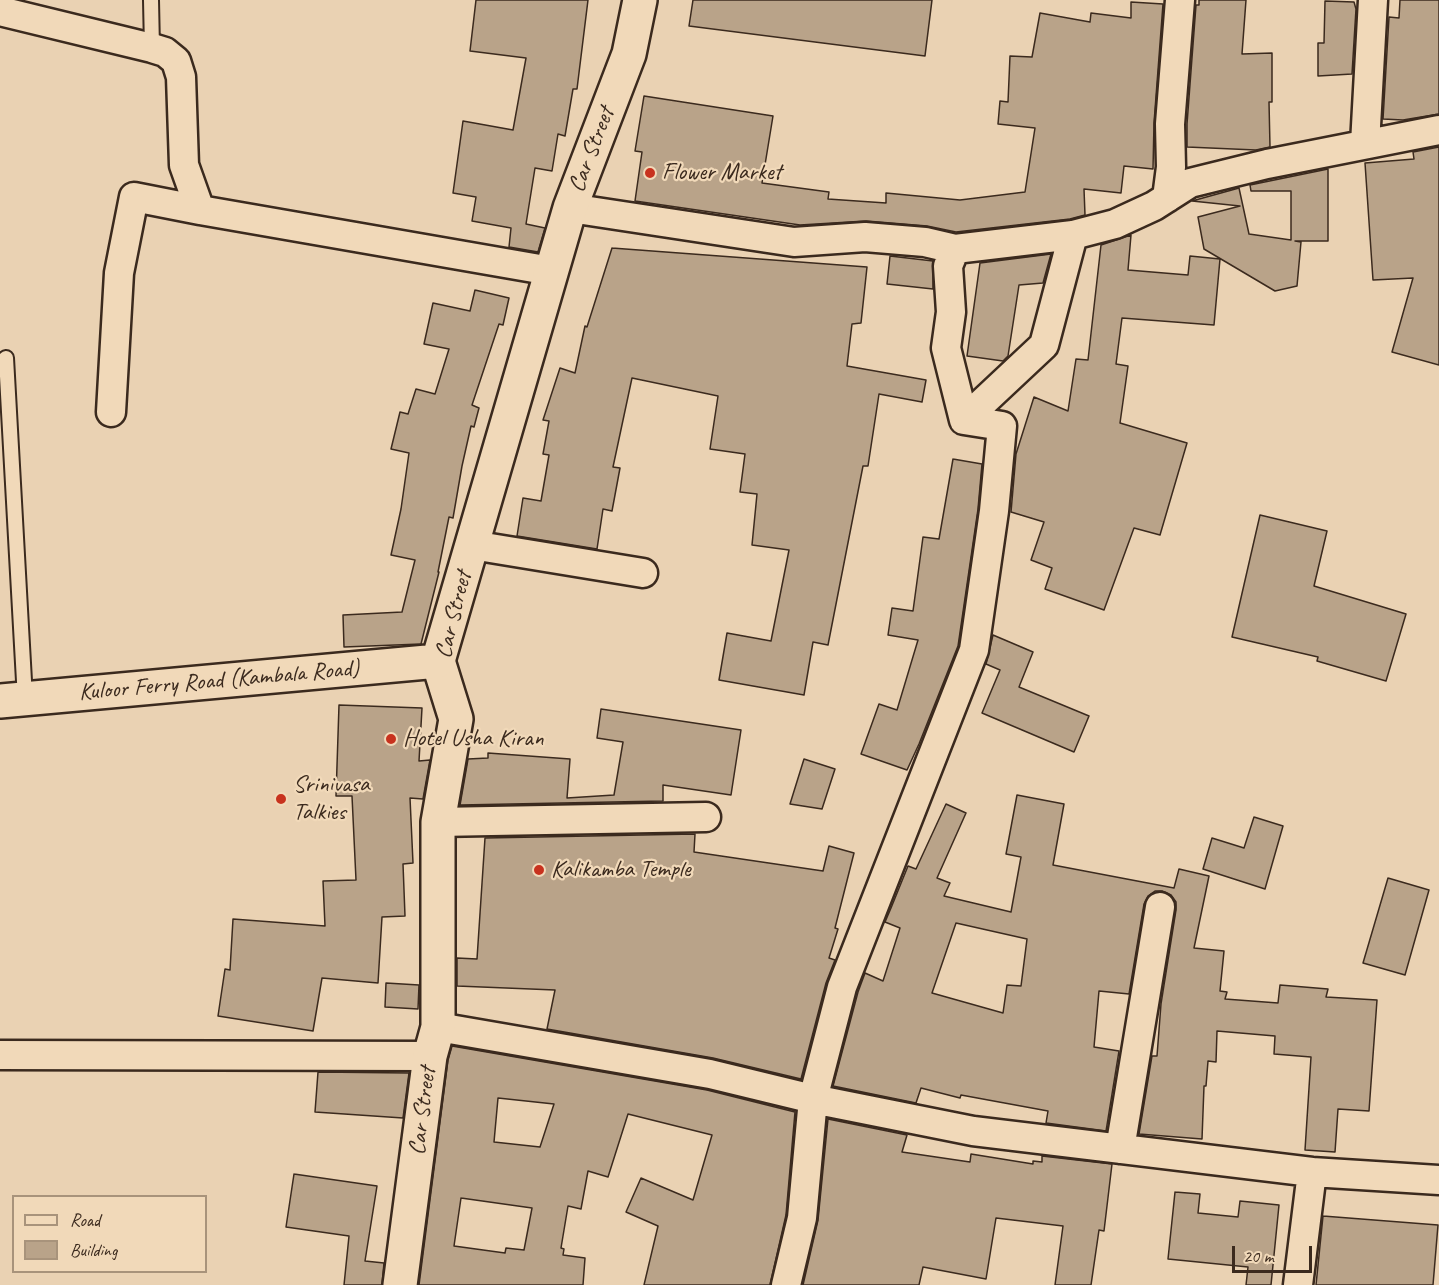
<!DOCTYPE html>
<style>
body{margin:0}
#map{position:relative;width:1439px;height:1285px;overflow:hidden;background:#ead2b3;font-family:Caveat,sans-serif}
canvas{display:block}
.legend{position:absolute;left:12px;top:1195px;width:195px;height:78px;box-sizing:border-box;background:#f1d9b9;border:2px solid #a8937b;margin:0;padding:8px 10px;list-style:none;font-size:18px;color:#3b2a1e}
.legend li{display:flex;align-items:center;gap:12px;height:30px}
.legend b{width:30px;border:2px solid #a8937b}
.scale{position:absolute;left:1232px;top:1246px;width:80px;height:27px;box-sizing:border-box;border:3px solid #3b2a1e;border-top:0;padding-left:8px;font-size:18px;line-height:21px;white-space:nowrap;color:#3b2a1e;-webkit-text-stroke:4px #f1d9b9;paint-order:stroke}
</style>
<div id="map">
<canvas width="1439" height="1285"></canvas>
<ul class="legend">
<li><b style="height:8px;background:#f1d9b9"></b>Road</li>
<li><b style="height:16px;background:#b9a389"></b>Building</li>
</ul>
<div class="scale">20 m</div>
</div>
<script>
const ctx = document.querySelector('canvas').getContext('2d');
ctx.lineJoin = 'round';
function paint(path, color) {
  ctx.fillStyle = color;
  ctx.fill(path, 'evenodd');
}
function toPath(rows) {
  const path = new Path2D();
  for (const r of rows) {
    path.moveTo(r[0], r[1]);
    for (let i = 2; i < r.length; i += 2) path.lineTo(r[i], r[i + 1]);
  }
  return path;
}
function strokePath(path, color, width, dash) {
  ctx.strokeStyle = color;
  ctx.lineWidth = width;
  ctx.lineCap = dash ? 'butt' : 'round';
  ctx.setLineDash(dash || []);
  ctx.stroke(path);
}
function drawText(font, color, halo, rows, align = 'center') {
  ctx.font = font + ' Caveat,sans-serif';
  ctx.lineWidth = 4.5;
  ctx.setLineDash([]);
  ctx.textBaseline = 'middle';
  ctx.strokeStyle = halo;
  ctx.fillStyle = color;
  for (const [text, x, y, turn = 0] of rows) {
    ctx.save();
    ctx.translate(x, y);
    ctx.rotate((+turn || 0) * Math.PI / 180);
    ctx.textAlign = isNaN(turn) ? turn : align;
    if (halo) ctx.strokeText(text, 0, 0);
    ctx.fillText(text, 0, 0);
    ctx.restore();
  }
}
const building = toPath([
 [476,0,588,0,577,89,573,89,565,136,558,134,552,171,535,168,526,224,545,228,538,252,509,247,511,228,472,221,476,197,453,193,463,121,513,130,526,58,470,51,476,0],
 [693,0,932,0,925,56,689,26,693,0],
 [1199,0,1246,0,1242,54,1272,53,1272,102,1269,102,1270,147,1256,150,1187,147,1187,124,1196,5,1199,5,1199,0],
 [1400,0,1439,0,1439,114,1403,120,1383,119,1389,17,1399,18,1400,0],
 [1325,1,1354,2,1356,9,1352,74,1318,76,1318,43,1324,43,1325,1],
 [1131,2,1163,4,1154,123,1153,169,1124,166,1121,193,1084,189,1085,215,1070,219,956,232,927,226,866,221,800,225,635,201,642,152,635,151,644,96,773,116,762,183,829,192,828,199,886,203,886,193,960,200,1025,192,1035,128,998,124,1000,101,1008,102,1010,56,1032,57,1040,13,1090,22,1091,13,1131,18,1131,2],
 [1439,147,1439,365,1392,352,1413,278,1373,280,1365,163,1414,159,1413,152,1439,147],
 [1328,169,1328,241,1295,241,1301,242,1297,286,1275,291,1204,249,1198,217,1240,206,1192,201,1239,188,1249,234,1291,240,1291,191,1251,191,1250,185,1328,169],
 [1131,235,1128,270,1188,275,1190,256,1220,259,1214,325,1122,318,1116,364,1128,366,1120,423,1187,443,1160,535,1134,528,1104,610,1045,589,1052,568,1031,560,1044,522,1011,512,1016,454,1034,397,1068,411,1076,359,1088,360,1101,245,1131,235],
 [612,248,867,267,861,323,852,324,847,366,926,380,922,402,879,394,868,466,863,466,828,645,813,642,804,695,719,680,727,633,771,641,789,550,752,545,757,494,740,492,745,454,710,449,718,396,632,378,613,467,620,468,612,511,603,509,597,549,517,536,523,498,541,501,549,455,543,454,549,421,543,420,560,368,575,373,585,326,587,327,612,248],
 [1051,254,1043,283,1019,285,1008,356,1003,361,967,356,980,263,1051,254],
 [890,256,933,261,933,289,887,284,890,256],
 [475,290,509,298,503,325,499,324,472,405,479,408,474,427,471,426,462,466,453,518,449,517,438,572,439,572,421,644,344,647,343,615,402,612,415,560,391,555,401,509,409,453,391,449,400,412,408,414,416,389,435,394,449,349,424,344,433,303,470,311,475,290],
 [953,459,982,464,978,509,958,646,919,744,907,770,861,754,879,704,897,710,918,640,888,635,892,608,913,611,923,537,939,539,953,459],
 [1260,515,1327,531,1314,586,1406,614,1386,681,1317,661,1318,657,1232,637,1260,515],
 [993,635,1033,652,1019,687,1089,716,1074,752,982,713,1000,670,986,664,993,635],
 [339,705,422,708,419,761,430,760,423,799,410,798,413,863,403,864,405,916,382,917,378,983,322,978,313,1031,218,1016,225,969,230,970,233,919,325,926,323,881,356,880,352,796,336,796,339,705],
 [601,709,741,730,731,795,663,785,663,801,460,805,468,759,488,758,488,753,570,759,567,798,614,795,623,742,597,738,601,709],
 [804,759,835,769,822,809,790,804,804,759],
 [1017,795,1064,804,1053,865,1174,888,1179,869,1209,876,1194,948,1224,951,1220,991,1227,992,1225,999,1278,1003,1280,985,1328,989,1326,997,1377,1000,1369,1111,1338,1109,1335,1152,1305,1150,1311,1057,1274,1054,1275,1036,1217,1031,1216,1062,1208,1061,1206,1086,1204,1086,1202,1139,1139,1134,1152,1056,1157,1056,1161,1004,1176,910,1176,902,1171,895,1162,891,1155,891,1148,896,1144,904,1129,994,1099,991,1094,1047,1119,1051,1106,1131,1046,1123,1048,1111,961,1095,960,1098,921,1088,916,1103,833,1086,858,992,865,973,883,981,900,928,885,922,891,908,908,866,916,869,946,804,966,813,937,878,950,883,944,896,1011,912,1021,857,1006,854,1017,795],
 [956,923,1027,939,1021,986,1007,985,1003,1013,932,993,956,923],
 [1254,817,1283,826,1265,889,1203,869,1212,838,1244,848,1254,817],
 [695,834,694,852,823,871,829,846,854,853,835,928,838,929,829,958,835,960,826,983,801,1079,713,1058,547,1029,555,990,457,986,457,958,477,959,485,838,695,834],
 [1388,878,1429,890,1405,975,1363,963,1388,878],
 [386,983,419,985,418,1009,385,1007,386,983],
 [452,1046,707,1090,795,1112,786,1215,770,1285,644,1285,658,1226,626,1212,641,1178,693,1200,712,1135,628,1114,608,1177,588,1171,581,1209,568,1206,561,1248,564,1249,563,1255,585,1258,583,1285,419,1285,448,1060,452,1046],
 [498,1098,554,1104,540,1147,494,1142,498,1098],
 [461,1198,532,1208,524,1250,506,1248,505,1253,454,1246,461,1198],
 [318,1072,409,1073,403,1118,315,1112,318,1072],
 [828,1119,907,1135,902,1152,970,1162,971,1154,1033,1164,1033,1161,1042,1162,1042,1156,1112,1164,1104,1231,1099,1230,1091,1285,1055,1285,1063,1226,996,1218,986,1279,923,1267,919,1285,803,1285,818,1220,828,1119],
 [294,1174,377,1186,365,1261,384,1263,382,1285,344,1285,349,1236,286,1227,294,1174],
 [1175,1192,1200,1194,1198,1213,1238,1217,1240,1201,1279,1205,1271,1285,1246,1285,1248,1267,1168,1259,1175,1192],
 [1323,1216,1438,1225,1433,1285,1316,1285,1323,1216]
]);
paint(building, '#b9a389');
strokePath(building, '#3b2a1e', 1.5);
const service = toPath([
 [151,0,152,48],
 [6,358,25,699]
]);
const minor = toPath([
 [0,11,152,48,165,52,176,61,181,77,184,165,200,210,551,271],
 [1365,144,1373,0],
 [1167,198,1171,167,1170,124,1180,0],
 [570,208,794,242,865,237,925,242,955,249,1073,235,1115,224,1154,206,1190,183,1267,164,1439,130],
 [111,412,119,273,134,197,200,210],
 [964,420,1044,345,1073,235],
 [472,545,643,573],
 [438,822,706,817],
 [438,1027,710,1074,813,1099,973,1131,1312,1172,1439,1180],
 [0,1055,430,1056],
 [1120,1149,1160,907],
 [786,1285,802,1218,813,1099,842,987,974,650,994,511,1002,426,964,420,946,348,951,312,948,266,955,249],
 [1298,1285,1312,1172]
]);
const tertiary = toPath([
 [400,1285,430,1056,438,1027,438,822,456,719,438,661]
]);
const secondary = toPath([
 [0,701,438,661,570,208,629,54,640,0]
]);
strokePath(service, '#3b2a1e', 18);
strokePath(minor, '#3b2a1e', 33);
strokePath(tertiary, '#3b2a1e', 38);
strokePath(secondary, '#3b2a1e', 38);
strokePath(service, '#f1d9b9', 14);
strokePath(minor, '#f1d9b9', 28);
strokePath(tertiary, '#f1d9b9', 33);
strokePath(secondary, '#f1d9b9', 33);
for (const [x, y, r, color] of [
 [650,173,6,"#c8321e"],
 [391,739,6,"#c8321e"],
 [281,799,6,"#c8321e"],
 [539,870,6,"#c8321e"]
]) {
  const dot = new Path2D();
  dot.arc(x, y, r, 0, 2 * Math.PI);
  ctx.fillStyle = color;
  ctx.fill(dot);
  strokePath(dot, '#f1d9b9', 2);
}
drawText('24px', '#3b2a1e', '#f1d9b9', [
 ["Car Street",592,150,-69],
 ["Car Street",454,615,-76],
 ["Kuloor Ferry Road (Kambala Road)",219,681,-5],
 ["Car Street",423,1111,-83]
]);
drawText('24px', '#3b2a1e', '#f1d9b9', [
 ["Flower Market",662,173],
 ["Hotel Usha Kiran",403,739],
 ["Srinivasa",293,785],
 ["Talkies",293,813],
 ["Kalikamba Temple",551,870]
], 'left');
</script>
